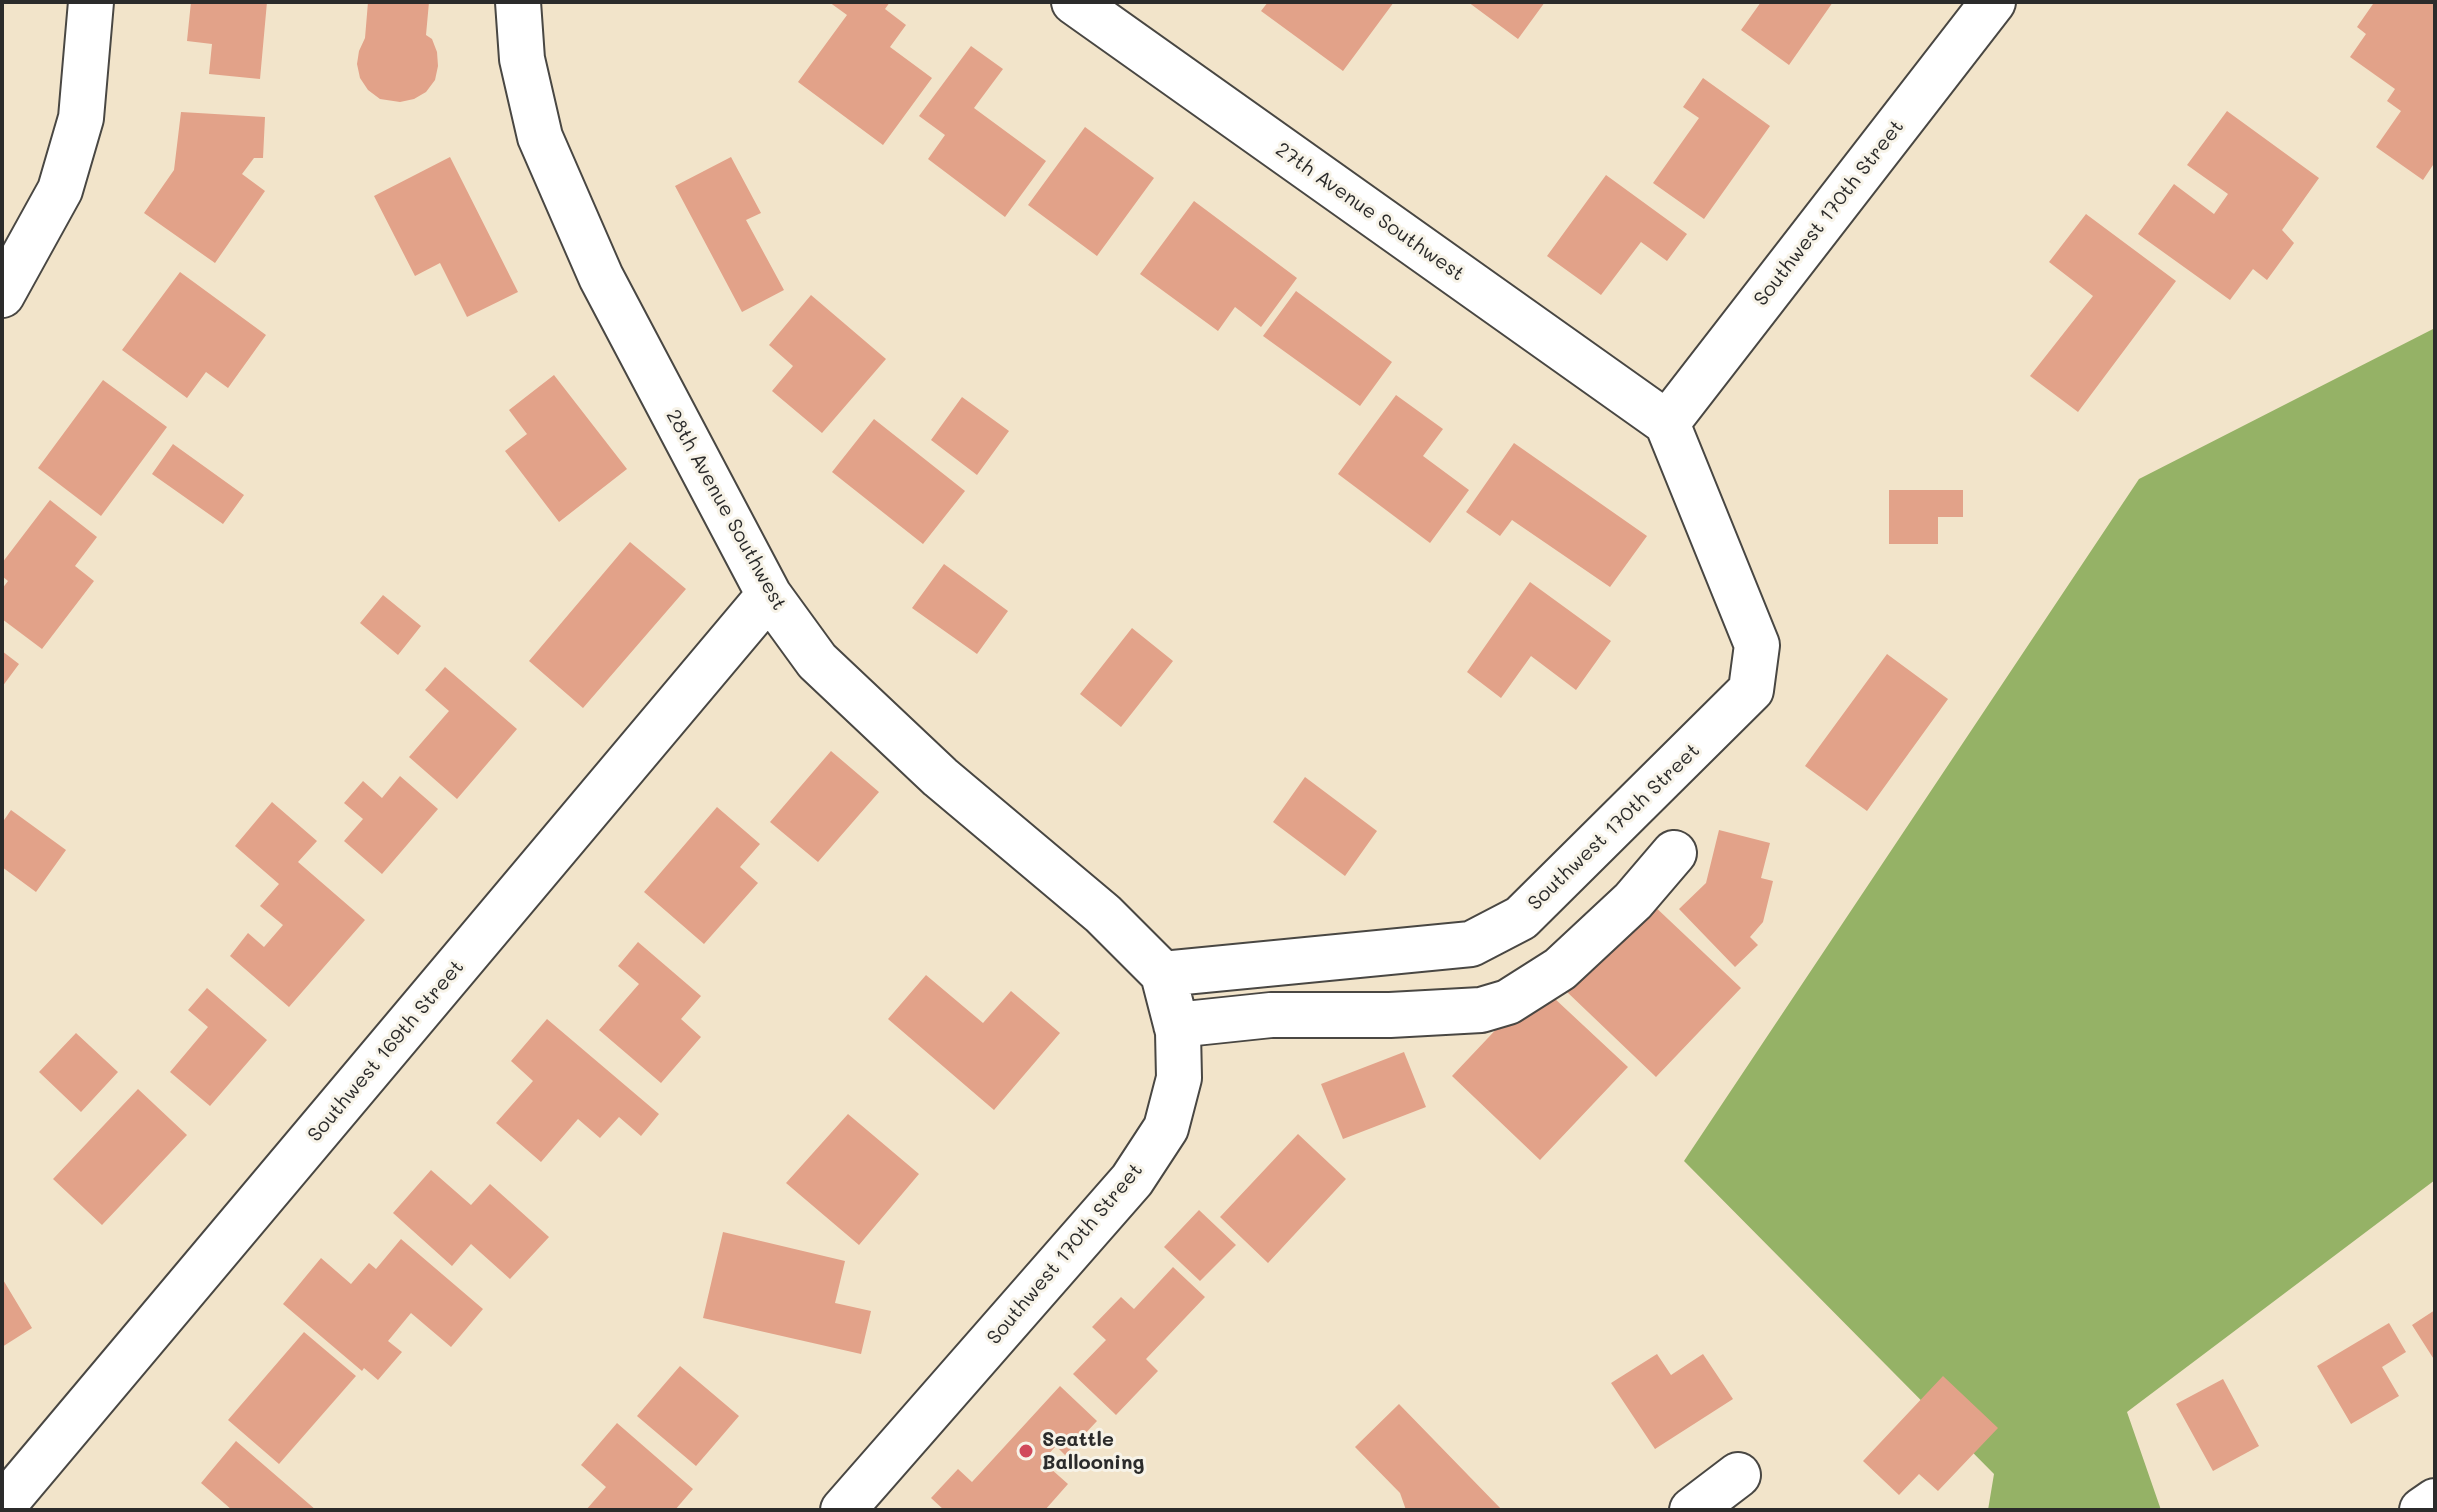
<!DOCTYPE html>
<style>
body{margin:0}
#map{position:relative;width:2437px;height:1512px;overflow:hidden;background:#f2e4ca;font-family:Mali,sans-serif}
canvas{display:block}
.frame{position:absolute;inset:0;border:4px solid #2b2b2b;pointer-events:none}
</style>
<div id="map">
<canvas width="2437" height="1512"></canvas>
<div class="frame"></div>
</div>
<script>
const ctx = document.querySelector('canvas').getContext('2d');
ctx.lineJoin = 'round';
function paint(path, color) {
  ctx.fillStyle = color;
  ctx.fill(path, 'evenodd');
}
function toPath(rows) {
  const path = new Path2D();
  for (const r of rows) {
    path.moveTo(r[0], r[1]);
    for (let i = 2; i < r.length; i += 2) path.lineTo(r[i], r[i + 1]);
  }
  return path;
}
function strokePath(path, color, width, dash) {
  ctx.strokeStyle = color;
  ctx.lineWidth = width;
  ctx.lineCap = dash ? 'butt' : 'round';
  ctx.setLineDash(dash || []);
  ctx.stroke(path);
}
function drawText(font, color, halo, rows, align = 'center') {
  ctx.font = font + ' Mali,sans-serif';
  ctx.lineWidth = 6;
  ctx.setLineDash([]);
  ctx.textBaseline = 'middle';
  ctx.strokeStyle = halo;
  ctx.fillStyle = color;
  for (const [text, x, y, turn = 0] of rows) {
    ctx.save();
    ctx.translate(x, y);
    ctx.rotate((+turn || 0) * Math.PI / 180);
    ctx.textAlign = isNaN(turn) ? turn : align;
    if (halo) ctx.strokeText(text, 0, 0);
    ctx.fillText(text, 0, 0);
    ctx.restore();
  }
}
paint(toPath([
 [2435,328,2435,1180,2127,1412,2161,1510,1988,1510,1994,1474,1684,1161,2139,479]
]), '#95b266');
paint(toPath([
 [191,2,267,2,260,79,209,74,212,44,187,41],
 [368,2,429,2,426,35,432,39,437,52,438,66,435,80,426,92,414,99,400,102,380,99,368,90,360,78,357,64,359,51,365,38],
 [829,2,890,2,885,9,906,25,890,47,932,78,883,145,798,82,847,15],
 [1268,2,1394,2,1343,71,1261,11],
 [1468,2,1545,2,1518,39],
 [1761,2,1833,2,1789,65,1741,30],
 [2370,2,2435,4,2435,162,2423,180,2376,147,2401,111,2387,101,2395,89,2350,57,2366,34,2357,27,2373,4],
 [971,46,1003,69,974,108,1046,161,1005,217,928,159,945,135,919,116],
 [1703,78,1770,126,1704,219,1653,183,1699,118,1683,107],
 [2227,111,2319,178,2282,230,2294,243,2267,280,2253,269,2230,300,2138,234,2174,184,2214,214,2228,194,2187,165],
 [181,112,265,117,263,158,254,158,242,174,265,191,215,263,144,213,174,170],
 [1085,127,1154,178,1097,256,1028,205],
 [450,157,518,292,467,317,440,263,415,276,374,196],
 [731,157,761,213,746,220,784,290,742,312,675,186],
 [1606,175,1687,234,1667,261,1641,242,1601,295,1547,256],
 [1194,201,1297,278,1261,327,1235,307,1218,331,1140,274],
 [2086,214,2176,281,2078,412,2030,376,2093,296,2049,262],
 [180,272,266,335,228,388,206,372,187,398,122,350],
 [1296,291,1392,362,1360,406,1263,336],
 [811,295,886,359,822,433,772,391,793,366,769,345],
 [554,375,627,469,559,522,505,451,527,434,509,410],
 [103,380,167,427,101,516,38,468],
 [1396,395,1443,429,1423,456,1469,490,1430,543,1338,474],
 [962,397,1009,431,977,475,931,440],
 [874,419,965,491,923,544,832,472],
 [1514,443,1647,536,1610,587,1512,520,1500,536,1466,512],
 [173,444,244,495,223,524,152,474],
 [1889,490,1963,490,1963,517,1938,517,1938,544,1889,544],
 [50,500,97,537,75,566,94,581,42,649,2,619,2,589,8,581,2,576,2,563],
 [630,542,686,589,583,708,529,661],
 [944,564,1008,611,977,654,912,608],
 [1530,582,1611,641,1576,690,1531,656,1501,698,1467,672],
 [383,595,421,626,398,655,360,623],
 [1132,628,1173,661,1121,727,1080,694],
 [2,651,19,664,2,687],
 [1887,654,1948,699,1867,811,1805,766],
 [445,667,517,729,457,799,409,757,449,711,425,690],
 [831,751,879,792,818,862,770,822],
 [400,776,438,809,382,874,344,841,363,819,344,803,363,781,382,798],
 [1305,777,1377,831,1345,876,1273,822],
 [272,802,317,841,298,862,365,920,289,1007,230,956,248,933,264,947,283,925,260,906,279,884,235,846],
 [717,807,760,844,740,867,758,883,704,944,644,892],
 [11,810,66,850,36,892,2,867,2,823],
 [1719,830,1770,843,1761,878,1773,881,1763,922,1750,937,1758,945,1735,967,1679,909,1706,883],
 [1650,902,1741,988,1656,1077,1566,991],
 [638,942,701,996,681,1019,701,1037,661,1083,599,1030,639,984,618,966],
 [926,975,983,1023,1011,991,1060,1033,994,1110,888,1019],
 [1539,984,1628,1067,1540,1160,1452,1076],
 [207,988,267,1040,210,1106,170,1072,208,1027,188,1010],
 [547,1019,659,1114,641,1136,619,1117,600,1138,578,1119,541,1162,496,1123,533,1081,511,1061],
 [76,1033,118,1072,81,1112,39,1072],
 [1404,1052,1426,1107,1343,1139,1321,1084],
 [138,1089,187,1135,102,1225,53,1179],
 [848,1114,919,1174,859,1245,786,1183],
 [1298,1134,1346,1179,1268,1263,1220,1217],
 [431,1170,471,1205,490,1184,549,1237,510,1279,471,1244,452,1266,393,1213],
 [1199,1210,1236,1245,1200,1281,1164,1247],
 [723,1232,845,1261,835,1303,871,1311,861,1354,703,1318],
 [401,1239,483,1309,451,1347,411,1313,388,1341,402,1352,378,1380,364,1368,362,1371,283,1304,321,1258,351,1284,369,1263,376,1269],
 [1173,1267,1205,1297,1146,1359,1158,1371,1116,1415,1073,1374,1106,1340,1092,1327,1121,1297,1134,1309],
 [2,1278,32,1328,2,1347],
 [2435,1310,2435,1361,2412,1325],
 [2389,1323,2406,1352,2382,1367,2399,1396,2351,1424,2317,1366],
 [304,1332,356,1376,279,1464,228,1420],
 [1657,1354,1671,1375,1703,1354,1733,1399,1655,1449,1611,1383],
 [680,1366,739,1416,696,1466,637,1416],
 [1943,1376,1998,1428,1938,1491,1919,1474,1899,1495,1863,1461],
 [2223,1379,2259,1446,2213,1471,2176,1404],
 [1060,1386,1097,1421,1065,1455,1056,1446,1042,1461,1068,1484,1045,1510,944,1510,931,1498,958,1469,972,1482],
 [1399,1404,1502,1510,1406,1510,1400,1493,1355,1447],
 [617,1423,693,1489,675,1510,586,1510,606,1487,581,1465],
 [236,1441,316,1510,232,1510,201,1483]
]), '#e2a289');
const minor = toPath([
 [518,2,522,59,540,137,601,277,769,595,817,661,940,777,1103,914,1163,974],
 [1074,2,1667,423],
 [2,295,60,190,81,118,91,2],
 [1163,974,1471,944,1521,918,1751,690,1757,645,1667,423,1993,2],
 [1176,1025,1271,1015,1390,1015,1481,1010,1508,1002,1560,969,1633,901,1674,853],
 [2,1507,769,595],
 [843,1510,1132,1180,1166,1128,1179,1078,1178,1032,1163,974],
 [1692,1510,1738,1475],
 [2422,1510,2435,1501]
]);
strokePath(minor, '#494743', 48);
strokePath(minor, '#fff', 44);
for (const [x, y, r, color] of [
 [1026,1451,8,"#d1495b"]
]) {
  const dot = new Path2D();
  dot.arc(x, y, r, 0, 2 * Math.PI);
  ctx.fillStyle = color;
  ctx.fill(dot);
  strokePath(dot, '#f7f3e8', 3);
}
drawText('20px', '#2b2b2b', '#f7f3e8', [
 ["27th Avenue Southwest",1370,212,35],
 ["Southwest 170th Street",1829,213,-52],
 ["28th Avenue Southwest",726,510,61],
 ["Southwest 170th Street",1614,827,-44],
 ["Southwest 169th Street",386,1051,-50],
 ["Southwest 170th Street",1065,1254,-50]
]);
drawText('bold 20px', '#2b2b2b', '#f7f3e8', [
 ["Seattle",1042,1440],
 ["Ballooning",1042,1463]
], 'left');
</script>
